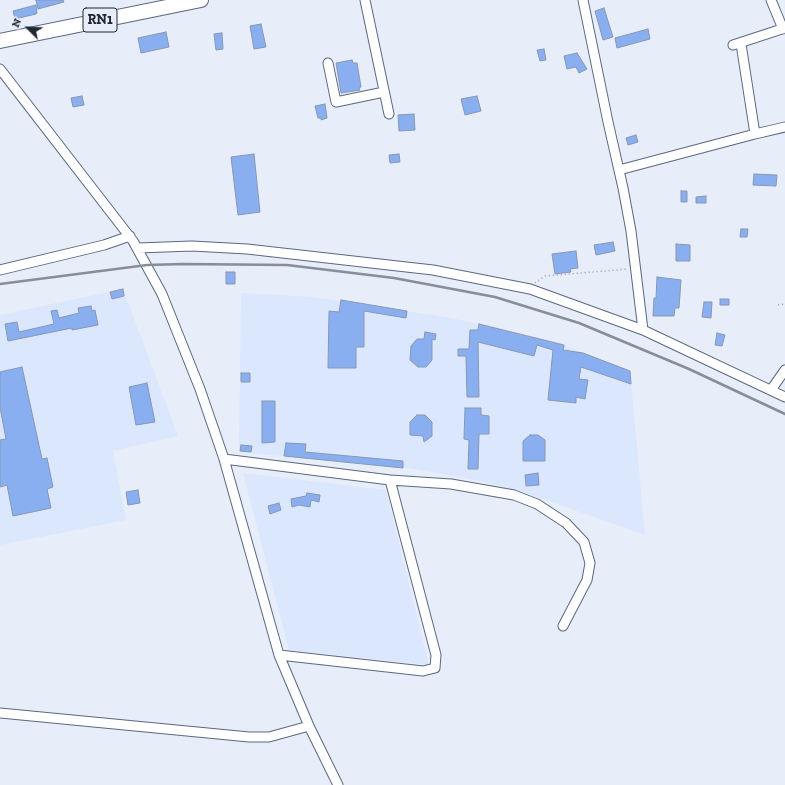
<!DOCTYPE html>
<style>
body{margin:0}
#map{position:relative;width:785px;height:785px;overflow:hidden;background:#e7edf9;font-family:"Zilla Slab",serif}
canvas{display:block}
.north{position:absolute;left:8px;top:8px;width:40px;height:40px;-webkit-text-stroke:3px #e7edf9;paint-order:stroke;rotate:294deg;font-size:11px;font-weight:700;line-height:16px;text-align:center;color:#212731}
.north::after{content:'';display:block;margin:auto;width:14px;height:18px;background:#212731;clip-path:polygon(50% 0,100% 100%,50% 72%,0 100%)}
</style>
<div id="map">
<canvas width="785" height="785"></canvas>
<div class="north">N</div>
</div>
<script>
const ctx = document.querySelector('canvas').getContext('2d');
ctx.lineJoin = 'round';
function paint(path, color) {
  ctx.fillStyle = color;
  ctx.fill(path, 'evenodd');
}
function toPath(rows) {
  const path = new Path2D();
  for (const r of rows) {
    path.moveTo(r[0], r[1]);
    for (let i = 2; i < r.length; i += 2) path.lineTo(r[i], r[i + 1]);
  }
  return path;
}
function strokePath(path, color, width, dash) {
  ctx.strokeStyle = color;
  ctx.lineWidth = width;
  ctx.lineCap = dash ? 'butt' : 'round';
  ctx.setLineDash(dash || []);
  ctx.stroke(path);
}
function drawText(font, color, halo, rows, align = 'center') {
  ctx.font = font + ' "Zilla Slab",serif';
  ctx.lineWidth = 3;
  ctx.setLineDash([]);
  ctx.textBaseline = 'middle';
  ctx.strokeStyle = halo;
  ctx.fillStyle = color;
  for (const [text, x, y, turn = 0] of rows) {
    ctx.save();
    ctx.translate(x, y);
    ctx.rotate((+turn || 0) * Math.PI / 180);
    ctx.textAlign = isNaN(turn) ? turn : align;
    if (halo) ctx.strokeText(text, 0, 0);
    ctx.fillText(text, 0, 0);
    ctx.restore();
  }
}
paint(toPath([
 [123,289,178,436,113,451,126,520,0,545,0,315],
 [241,293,312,297,452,318,564,345,630,371,645,535,526,493,475,480,408,468,239,452],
 [243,473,386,490,429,665,289,650]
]), '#dbe7fd');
const building = toPath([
 [36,0,63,0,64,2,38,9,36,0],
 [36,5,37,13,36,14,15,19,13,11,36,5],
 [604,8,613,37,603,40,595,11,604,8],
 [261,24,266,47,254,49,250,26,261,24],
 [648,29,650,39,617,48,615,38,648,29],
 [166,32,169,47,141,53,138,38,166,32],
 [222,33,223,49,216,50,214,34,222,33],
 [544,49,546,60,540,61,537,50,544,49],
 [577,53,587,69,579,73,576,67,567,69,564,56,577,53],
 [352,60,353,63,357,63,361,87,359,88,360,90,341,93,336,63,352,60],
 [82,96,84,105,73,107,71,98,82,96],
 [477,96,481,111,465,115,461,99,477,96],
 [325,104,327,118,321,120,321,118,318,118,315,106,325,104],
 [414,114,415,130,399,131,398,115,414,114],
 [636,135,638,142,628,145,626,138,636,135],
 [254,154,260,212,238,215,231,157,254,154],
 [399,154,400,162,390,163,389,155,399,154],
 [754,174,777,175,776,186,753,185,754,174],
 [681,191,687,191,687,202,681,202,681,191],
 [706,196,706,203,696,203,696,197,706,196],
 [741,229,748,229,747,237,740,237,741,229],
 [613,242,615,251,596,255,594,245,613,242],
 [676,244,690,245,690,261,676,261,676,244],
 [576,251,578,268,570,269,571,272,555,274,552,254,576,251],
 [226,272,235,272,235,284,226,284,226,272],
 [657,277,681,280,679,308,675,308,674,316,653,316,654,298,656,298,657,277],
 [123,289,124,296,112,299,110,292,123,289],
 [720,299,729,299,729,305,720,305,720,299],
 [341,300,407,311,406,318,364,311,364,347,356,347,356,368,328,368,329,311,339,312,341,300],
 [704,302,712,302,711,318,702,317,704,302],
 [91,306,92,311,95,310,98,325,72,330,72,328,8,341,5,324,17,322,19,332,54,324,51,311,57,310,59,318,79,313,78,308,91,306],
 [479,324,564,345,563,350,583,353,630,371,631,384,581,367,579,379,588,380,585,399,576,397,576,403,548,400,553,350,537,345,534,356,478,342,479,397,467,397,466,356,458,356,458,349,469,349,470,330,478,330,479,324],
 [425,332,436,334,435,340,432,339,432,360,426,367,418,367,410,360,411,346,417,339,424,339,425,332],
 [717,333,725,335,722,346,715,345,717,333],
 [22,367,42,459,47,458,53,487,47,489,51,508,13,516,7,485,0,487,0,440,6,439,0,407,0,372,22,367],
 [241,373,250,373,250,382,241,382,241,373],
 [147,383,155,422,136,425,129,387,147,383],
 [262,401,275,401,275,442,262,443,262,401],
 [465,408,481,408,481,415,489,416,489,434,479,434,478,469,468,469,469,440,464,439,465,408],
 [417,415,425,415,432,422,432,436,424,442,423,436,410,435,410,422,417,415],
 [530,435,538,435,545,440,545,461,523,461,523,441,530,435],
 [286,443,306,444,305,452,403,461,403,468,284,456,286,443],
 [241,445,252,446,251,452,240,451,241,445],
 [538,473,539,485,526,486,525,475,538,473],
 [138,490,140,503,128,505,126,492,138,490],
 [307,493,320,495,319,502,311,500,310,507,299,505,292,507,291,499,306,496,307,493],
 [279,503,281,510,270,514,268,506,279,503]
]);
paint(building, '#8aaff1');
strokePath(building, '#8897b2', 1);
const minor = toPath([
 [365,0,389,114],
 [583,0,608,122,623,188,631,231,643,330],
 [771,0,783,29],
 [733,45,785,28],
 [328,63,336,102,384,92],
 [0,69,133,241,162,294,200,389,224,459,279,655,309,726,338,785],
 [755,134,785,127],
 [619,170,755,134,741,44],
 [138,248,192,246,247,249,433,270,530,289,643,330,785,397],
 [0,270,104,245,130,236],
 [771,390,785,370],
 [224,459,390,480,436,655,435,668,423,671,279,655],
 [390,480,451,484,514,495,537,504,566,523,584,542,590,563,587,580,563,626],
 [0,713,249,737,269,737,309,726]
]);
const highway = toPath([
 [0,41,201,0]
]);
strokePath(minor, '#5a6882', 11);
strokePath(highway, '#5a6882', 16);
strokePath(toPath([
 [535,283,545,276,628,269],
 [778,305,785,304]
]), '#979da8', 1.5, [1, 3]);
strokePath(minor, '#fff', 9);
strokePath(highway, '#fff', 14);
strokePath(toPath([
 [0,284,147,265,183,264,287,265,394,278,495,297,579,323,689,369,785,414]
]), '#888e99', 2.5);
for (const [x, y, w] of [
 [100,20,34]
]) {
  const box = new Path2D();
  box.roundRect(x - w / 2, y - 12, w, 24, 3);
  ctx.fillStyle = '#e7edf9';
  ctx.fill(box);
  strokePath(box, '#212731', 1);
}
drawText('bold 14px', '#212731', null, [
 ["RN1",100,20]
]);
</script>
